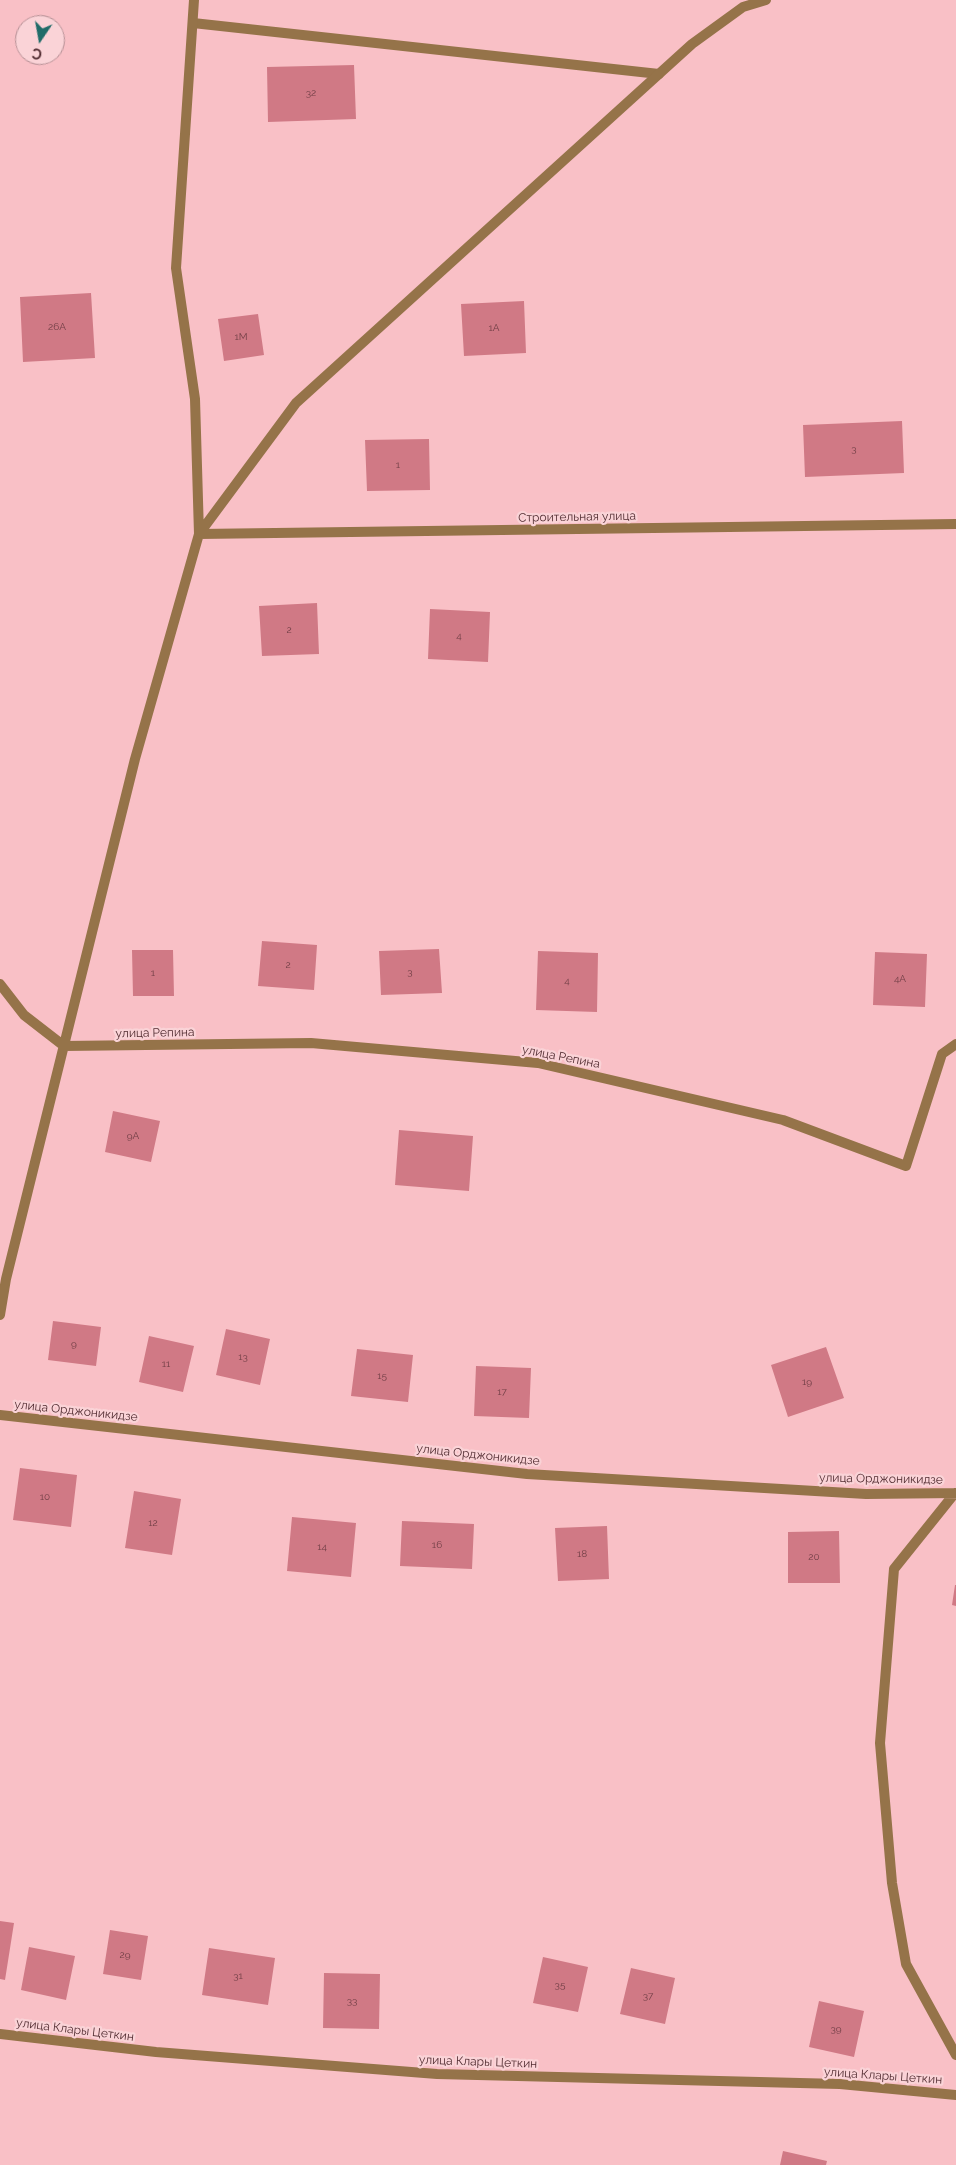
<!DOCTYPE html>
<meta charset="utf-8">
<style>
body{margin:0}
#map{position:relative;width:956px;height:2165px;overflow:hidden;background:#f9c0c6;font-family:Raleway,sans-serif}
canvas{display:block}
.north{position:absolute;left:15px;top:15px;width:50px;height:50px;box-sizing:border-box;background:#fad3d7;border:1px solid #b69095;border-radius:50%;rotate:192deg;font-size:14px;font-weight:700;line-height:20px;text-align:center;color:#512c31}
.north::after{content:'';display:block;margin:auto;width:18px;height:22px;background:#206c69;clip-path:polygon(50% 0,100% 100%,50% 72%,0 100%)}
</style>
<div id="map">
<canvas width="956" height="2165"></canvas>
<div class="north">С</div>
</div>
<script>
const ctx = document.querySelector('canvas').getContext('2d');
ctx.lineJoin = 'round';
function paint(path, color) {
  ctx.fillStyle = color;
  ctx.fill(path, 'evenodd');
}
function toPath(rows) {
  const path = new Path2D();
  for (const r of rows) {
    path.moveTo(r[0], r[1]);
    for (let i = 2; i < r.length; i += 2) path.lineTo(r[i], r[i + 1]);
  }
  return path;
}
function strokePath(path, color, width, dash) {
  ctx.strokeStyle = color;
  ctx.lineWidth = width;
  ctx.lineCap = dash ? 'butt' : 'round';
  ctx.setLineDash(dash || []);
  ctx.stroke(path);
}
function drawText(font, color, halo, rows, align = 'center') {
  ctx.font = font + ' Raleway,sans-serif';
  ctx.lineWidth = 4.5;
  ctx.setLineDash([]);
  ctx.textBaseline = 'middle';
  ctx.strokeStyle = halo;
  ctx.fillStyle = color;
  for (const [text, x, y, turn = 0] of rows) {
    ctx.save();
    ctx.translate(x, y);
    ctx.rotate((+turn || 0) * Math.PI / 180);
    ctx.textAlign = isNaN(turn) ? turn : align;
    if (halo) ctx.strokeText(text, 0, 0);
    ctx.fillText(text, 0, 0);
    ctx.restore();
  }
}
paint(toPath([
 [354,65,356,119,268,122,267,67],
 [91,293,95,358,23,362,20,297],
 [524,301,526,353,464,356,461,304],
 [258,314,264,355,224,361,218,319],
 [902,421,904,473,805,477,803,425],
 [429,439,430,490,367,491,365,440],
 [317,603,319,654,262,656,259,606],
 [430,609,490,612,488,662,428,659],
 [262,941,317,945,314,990,258,986],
 [439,949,442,993,381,995,379,951],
 [132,950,173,950,174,996,133,996],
 [538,951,598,953,597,1012,536,1010],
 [875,952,927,954,925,1007,873,1005],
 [113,1111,160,1121,151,1162,105,1152],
 [399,1130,473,1136,469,1191,395,1185],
 [53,1321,101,1327,96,1366,48,1360],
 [226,1329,270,1339,260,1385,216,1375],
 [149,1336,194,1346,183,1392,139,1382],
 [826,1347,844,1398,788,1417,771,1365],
 [357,1349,413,1355,408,1402,351,1396],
 [476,1366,531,1368,529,1418,474,1416],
 [20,1468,77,1475,71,1527,13,1520],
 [134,1491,181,1499,172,1555,125,1548],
 [292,1517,356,1523,351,1577,287,1571],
 [402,1521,474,1524,472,1569,400,1566],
 [607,1526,609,1579,558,1581,555,1528],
 [839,1531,840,1583,788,1583,788,1532],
 [955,1585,956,1585,956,1606,952,1605],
 [0,1921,14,1923,5,1980,0,1979],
 [110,1930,148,1936,141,1980,103,1974],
 [29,1947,75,1956,66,2000,21,1990],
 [209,1948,275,1958,268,2005,202,1995],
 [543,1957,588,1967,578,2012,533,2003],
 [631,1968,675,1978,665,2024,620,2014],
 [324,1973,380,1974,379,2029,323,2028],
 [819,2001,864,2011,854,2057,809,2047],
 [783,2151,827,2161,826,2165,780,2165]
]), '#d07985');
strokePath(toPath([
 [193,23,659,74]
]), '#957349', 10);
strokePath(toPath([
 [194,0,176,268,195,399,199,534,956,524],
 [0,984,24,1015,64,1046,311,1043,538,1063,783,1120,906,1166,942,1054,956,1044],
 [0,1315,6,1279,135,759,199,534,296,403,692,44,743,7,766,0],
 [0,1415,527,1474,866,1494,956,1493],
 [955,1493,894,1569,880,1743,892,1883,906,1964,956,2055],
 [0,2034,156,2052,437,2074,840,2084,956,2095]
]), '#957349', 10);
drawText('10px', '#713f46', null, [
 ["32",311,93],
 ["26А",57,327],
 ["1А",494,328],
 ["1М",241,337],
 ["3",854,449],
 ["1",398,465],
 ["2",289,630],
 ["4",459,636],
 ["2",288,965],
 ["3",410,972],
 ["1",153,973],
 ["4А",900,979],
 ["4",567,981],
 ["9А",133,1136],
 ["9",74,1344],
 ["13",243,1357],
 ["11",166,1364],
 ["15",382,1376],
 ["19",807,1382],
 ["17",502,1392],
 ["10",45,1497],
 ["12",153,1523],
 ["16",437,1545],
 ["14",322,1547],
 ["18",582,1554],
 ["20",814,1557],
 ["29",125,1955],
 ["31",238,1976],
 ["35",560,1985],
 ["37",648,1996],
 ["33",352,2001],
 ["39",836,2029]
]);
drawText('12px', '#512c31', '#fad3d7', [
 ["Строительная улица",577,517,-1],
 ["улица Репина",155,1033,-1],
 ["улица Репина",561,1057,11],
 ["улица Орджоникидзе",76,1411,6],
 ["улица Орджоникидзе",478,1455,6],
 ["улица Орджоникидзе",881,1479,1],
 ["улица Клары Цеткин",75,2030,7],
 ["улица Клары Цеткин",478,2062,2],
 ["улица Клары Цеткин",883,2076,4]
]);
</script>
